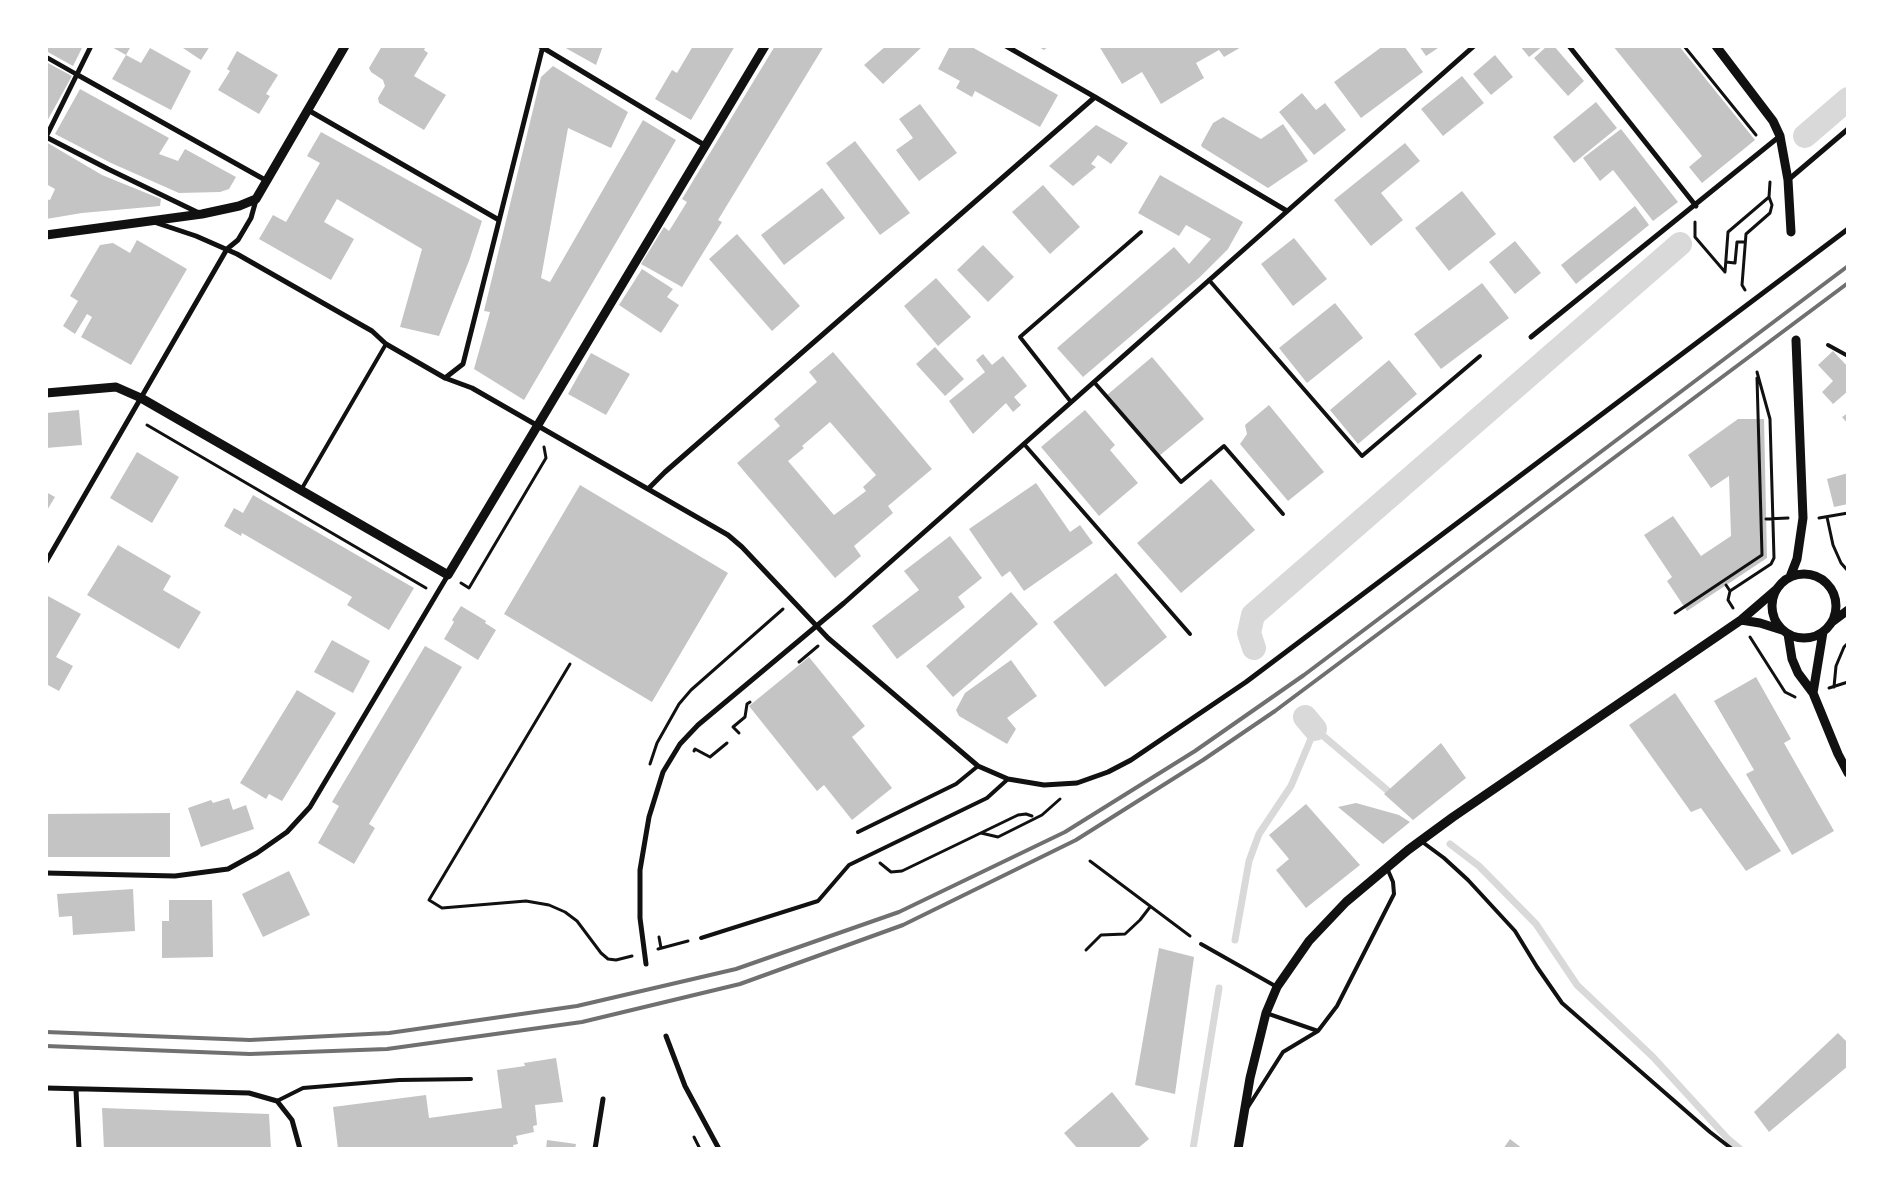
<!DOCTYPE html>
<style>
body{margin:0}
#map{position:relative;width:1894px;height:1195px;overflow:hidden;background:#fff;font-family:Ubuntu,sans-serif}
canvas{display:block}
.frame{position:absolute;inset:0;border:48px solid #fff;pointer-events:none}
</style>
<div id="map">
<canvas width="1894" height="1195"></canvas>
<div class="frame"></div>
</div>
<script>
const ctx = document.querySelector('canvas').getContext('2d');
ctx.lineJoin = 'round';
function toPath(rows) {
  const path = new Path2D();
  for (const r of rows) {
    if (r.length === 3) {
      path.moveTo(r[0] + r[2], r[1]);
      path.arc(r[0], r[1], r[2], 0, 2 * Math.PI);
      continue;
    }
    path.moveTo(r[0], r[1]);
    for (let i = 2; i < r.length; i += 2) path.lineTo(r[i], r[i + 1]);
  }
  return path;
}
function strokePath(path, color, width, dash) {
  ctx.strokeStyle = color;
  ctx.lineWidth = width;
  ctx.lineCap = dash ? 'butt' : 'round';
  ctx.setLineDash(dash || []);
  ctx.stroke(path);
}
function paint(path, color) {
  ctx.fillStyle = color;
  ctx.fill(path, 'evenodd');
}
strokePath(toPath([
 [1450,844,1479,866,1536,924,1577,985,1653,1057,1728,1139,1740,1149],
 [1235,940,1249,861,1259,834,1291,786,1315,729,1387,790],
 [1193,1149,1219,988]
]), '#d9d9d9', 7);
strokePath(toPath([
 [1805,136,1848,99],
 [1254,648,1249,633,1253,615,1680,244],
 [1305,717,1315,729]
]), '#d9d9d9', 24);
paint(toPath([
 [46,46,83,46,73,66,46,51],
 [110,46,131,46,126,55],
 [180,46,210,46,201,60],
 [382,46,426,46,424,50,428,53,414,76,446,95,424,130,379,103,378,98,385,86,383,80,371,72,369,68],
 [562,46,603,46,596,65],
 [693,46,735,46,691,120,655,99,672,70,677,73],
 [775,46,824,46,718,220,722,222,682,287,641,264,664,227,669,231,687,202,682,199],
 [886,46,923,46,883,84,864,65],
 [950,46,970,46,1058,95,1040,127,975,91,972,97,956,88,960,81,938,69],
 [1037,46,1049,46,1044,50],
 [1099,46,1243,46,1224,57,1219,50,1196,63,1204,78,1161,104,1142,72,1122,84],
 [1383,46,1404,46,1423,72,1361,118,1334,82],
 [1419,46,1441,46,1426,56],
 [1520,46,1543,46,1529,57],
 [1547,46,1554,46,1584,81,1568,96,1534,58],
 [1613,46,1679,46,1755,140,1702,183,1689,167,1702,156],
 [150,48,191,71,171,110,112,79,126,55,141,63],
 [237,51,278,75,266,94,270,96,259,114,218,90,230,71,227,69],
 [1495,55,1513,77,1491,95,1473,74],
 [46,62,72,76,46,123],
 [553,66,628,112,611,148,568,128,541,278,550,282,643,120,676,140,524,400,474,369,490,312,484,311,541,77],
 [1462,76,1484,103,1443,136,1421,109],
 [80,89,169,138,159,154,178,161,185,149,236,177,229,189,220,192,179,193,111,163,55,134],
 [1302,93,1316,110,1325,103,1346,130,1314,155,1279,112],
 [1596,102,1617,128,1574,163,1553,137],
 [920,104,957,153,919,181,896,150,913,138,899,119],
 [1223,117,1261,139,1283,124,1308,161,1268,188,1202,147,1201,145,1213,123],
 [1096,125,1128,143,1111,164,1098,155,1091,164,1096,167,1073,186,1049,166],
 [1621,129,1678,202,1653,221,1613,170,1600,181,1583,158],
 [321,132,482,221,469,261,439,336,400,327,422,249,337,199,324,222,354,239,331,280,259,239,273,215,286,222,320,163,307,156],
 [855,141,910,213,880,235,826,163],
 [46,142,102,175,161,199,160,206,82,213,46,219,46,199,50,200,55,189,46,184],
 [1405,143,1420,161,1381,193,1403,220,1371,246,1334,200],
 [1160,175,1243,222,1228,249,1200,277,1083,377,1057,348,1174,247,1189,264,1211,239,1186,225,1179,236,1138,213],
 [1043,185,1080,227,1050,254,1012,212],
 [822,188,845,218,784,265,761,235],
 [1462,191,1496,234,1449,271,1415,228],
 [1635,206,1649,225,1576,284,1561,265],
 [737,234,800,306,772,331,709,259],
 [1294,238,1327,279,1293,306,1261,264],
 [137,240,187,269,131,365,81,337,92,317,87,314,75,334,63,326,78,301,70,296,100,245,113,243,130,253],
 [1515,241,1541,273,1515,294,1489,262],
 [983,245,1014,277,988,302,957,270],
 [642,269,673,289,667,297,679,305,661,333,619,305],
 [936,278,971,317,938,346,904,306],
 [1482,283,1509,318,1441,369,1414,334],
 [1335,303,1363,338,1307,383,1279,348],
 [935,347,964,379,945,396,916,364],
 [1833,351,1848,367,1848,391,1833,404,1822,392,1833,381,1818,365],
 [833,352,932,469,888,506,893,513,854,546,861,556,835,578,737,463,780,426,774,419,817,382,809,372],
 [830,422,876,475,863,487,866,491,834,515,788,461,804,448,802,446],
 [591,353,630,374,606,415,568,394],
 [983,354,992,365,1003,356,1027,386,1014,397,1021,405,1013,412,1006,403,973,434,949,401,985,372,976,360],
 [1152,357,1204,419,1159,456,1107,395],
 [1389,360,1417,394,1358,444,1330,410],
 [1269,405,1324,472,1288,501,1240,444,1247,434,1245,425],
 [79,410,82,445,46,448,46,413],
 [1085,410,1115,445,1110,450,1138,483,1099,516,1041,447],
 [1848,413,1848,424,1842,417],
 [1738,419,1764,419,1767,558,1687,611,1667,581,1672,577,1644,535,1673,516,1701,556,1731,536,1729,476,1711,488,1688,455],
 [137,452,179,477,152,523,110,498],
 [1848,473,1848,504,1834,507,1827,479],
 [1211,479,1255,530,1181,593,1137,543],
 [1036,483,1070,532,1080,525,1093,543,1024,591,1010,571,1002,577,969,529],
 [580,485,728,573,652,702,504,614],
 [46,492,55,497,46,512],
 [253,495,414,588,389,630,347,605,352,597,242,533,241,536,224,526,234,508,243,513],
 [950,536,982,578,958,597,965,607,897,659,872,626,919,590,904,571],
 [118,545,171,576,163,590,201,612,179,649,87,595],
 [1116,573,1167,637,1105,687,1053,622],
 [1011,592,1038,624,953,697,926,666],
 [46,595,81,614,56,657,73,666,59,691,46,684],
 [461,606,486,621,485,623,496,630,478,660,444,639,454,622,452,620],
 [332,640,370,661,353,693,314,672],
 [425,646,462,667,369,824,375,828,354,864,318,843,339,806,332,802],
 [809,657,865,726,852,737,892,788,852,820,824,785,817,791,749,706],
 [1011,660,1037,696,1007,718,1016,729,1007,744,959,716,956,710,965,693],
 [1756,677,1791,739,1784,743,1834,831,1792,855,1746,774,1754,770,1714,701],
 [297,690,336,713,282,801,269,794,266,799,240,783],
 [1675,693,1781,851,1746,871,1701,808,1691,812,1629,725],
 [1441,743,1466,778,1413,820,1384,794],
 [229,798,233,810,246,805,254,829,201,847,188,808,211,800,213,803],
 [1356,803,1399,815,1410,822,1383,844,1338,807],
 [1306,804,1360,865,1306,908,1276,870,1289,859,1269,835],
 [170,813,170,857,46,857,46,814],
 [289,871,310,915,263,937,242,894],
 [133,889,135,931,73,935,72,916,59,917,57,894],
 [169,900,212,900,213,957,162,958,162,921,169,921],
 [1159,948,1194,957,1175,1094,1135,1085],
 [1838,1033,1848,1043,1848,1066,1769,1132,1754,1112],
 [556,1058,563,1102,535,1105,537,1125,533,1126,534,1132,516,1136,518,1144,513,1145,514,1149,338,1149,333,1107,426,1095,429,1118,502,1108,497,1070,525,1066,524,1063],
 [1112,1092,1149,1139,1137,1149,1078,1149,1064,1133],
 [102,1108,269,1114,271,1149,104,1149],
 [1510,1139,1523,1149,1503,1149],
 [547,1140,576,1144,575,1149,546,1149]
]), '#c4c4c4');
strokePath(toPath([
 [1684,46,1756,135],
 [1695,222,1695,237,1725,272],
 [1726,262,1735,263,1737,242,1745,242],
 [1725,272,1728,232,1769,197,1770,182],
 [1745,290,1742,285,1746,234,1770,213,1772,205,1769,197],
 [147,425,426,588],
 [1827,517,1833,545,1841,563,1848,571],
 [1819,518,1848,513],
 [1766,519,1788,518],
 [461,583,469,588,546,458,544,447],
 [1726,585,1730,591],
 [1733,608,1728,600,1730,591,1771,564,1774,558,1770,419,1757,372],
 [1675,613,1762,555,1757,378],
 [1750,637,1785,692,1795,697],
 [799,662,818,646],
 [570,664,429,900,442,908,526,901,549,905,565,912,577,921,601,953,608,959,616,960,632,956],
 [1834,687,1836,666,1844,647,1848,643],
 [1829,688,1848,682],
 [739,733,733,727,745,717,747,704,750,702],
 [694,751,695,749,710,757,727,743],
 [650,764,657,743,679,704,691,690,783,609],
 [981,833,998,837,1042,815,1060,799],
 [1090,861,1190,936],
 [880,863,891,872,902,871,1018,815,1026,814,1032,816],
 [659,937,661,948],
 [658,949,688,941],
 [1086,950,1101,935,1125,934,1140,920,1150,907],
 [694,1137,700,1149]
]), '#111', 3);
strokePath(toPath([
 [1209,280,1362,456,1480,356],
 [1828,345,1848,356],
 [1094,382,1181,482,1224,446,1283,514],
 [1071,402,1020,337,1141,232],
 [1024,444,1190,634],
 [301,490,386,344],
 [858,832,956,784,978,766],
 [1421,841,1444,858,1468,880,1515,931,1537,967,1562,1003,1710,1132,1732,1149],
 [701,938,818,901,849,865,987,798,1008,779],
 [1201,944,1277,987],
 [1266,1013,1318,1031,1337,1006,1394,894,1393,882,1387,868],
 [277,1101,303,1088,399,1080,471,1079],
 [1248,1107,1283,1052,1318,1031]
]), '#111', 4);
strokePath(toPath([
 [46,57,76,74]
]), '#111', 4.5);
strokePath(toPath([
 [540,46,706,146],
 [1006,46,1095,97,1287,211],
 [1569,46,1696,206],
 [76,74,267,181],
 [308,110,499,220],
 [46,137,108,169,199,213],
 [46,137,91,46],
 [1788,180,1848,129],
 [154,222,196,236,237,254,372,331,386,344,445,378,472,388,728,535,742,547,828,638,978,766,1008,779,1044,785,1077,783,1108,772,1131,760,1246,682,1848,229],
 [1531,337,1780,136],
 [445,378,463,364,543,46],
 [648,489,665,472,1095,97],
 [46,562,227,249,238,240,251,218,256,200],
 [46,873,175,876,228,869,257,853,287,832,310,807,448,575],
 [646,964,640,918,640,870,649,817,663,772,680,744,698,725,844,603,1474,46],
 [666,1036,685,1086,719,1149],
 [46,1088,249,1093,277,1101,292,1120,300,1149],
 [76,1090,79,1149],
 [595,1149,603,1099]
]), '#111', 5);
strokePath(toPath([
 [1716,46,1773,121,1780,136,1788,180,1791,232],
 [46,235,202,214,239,206,256,199,345,46],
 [46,393,116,387,141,398,448,575,765,46],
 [1804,606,32],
 [1790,577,1797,559,1803,518,1796,340],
 [1741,620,1760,623,1782,630],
 [1832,622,1848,610],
 [1788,634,1792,659,1798,673,1813,693,1838,754,1848,773],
 [1813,693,1823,632],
 [1238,1149,1250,1078,1266,1013,1277,987,1309,941,1346,902,1408,850,1453,817,1741,620,1777,589]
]), '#111', 9);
strokePath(toPath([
 [46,1032,250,1040,389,1033,577,1006,736,969,899,912,1065,832,1195,751,1304,675,1848,266],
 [46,1046,250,1054,387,1049,582,1022,740,984,903,925,1076,840,1203,760,1275,711,1848,283]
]), '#707070', 4);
</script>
